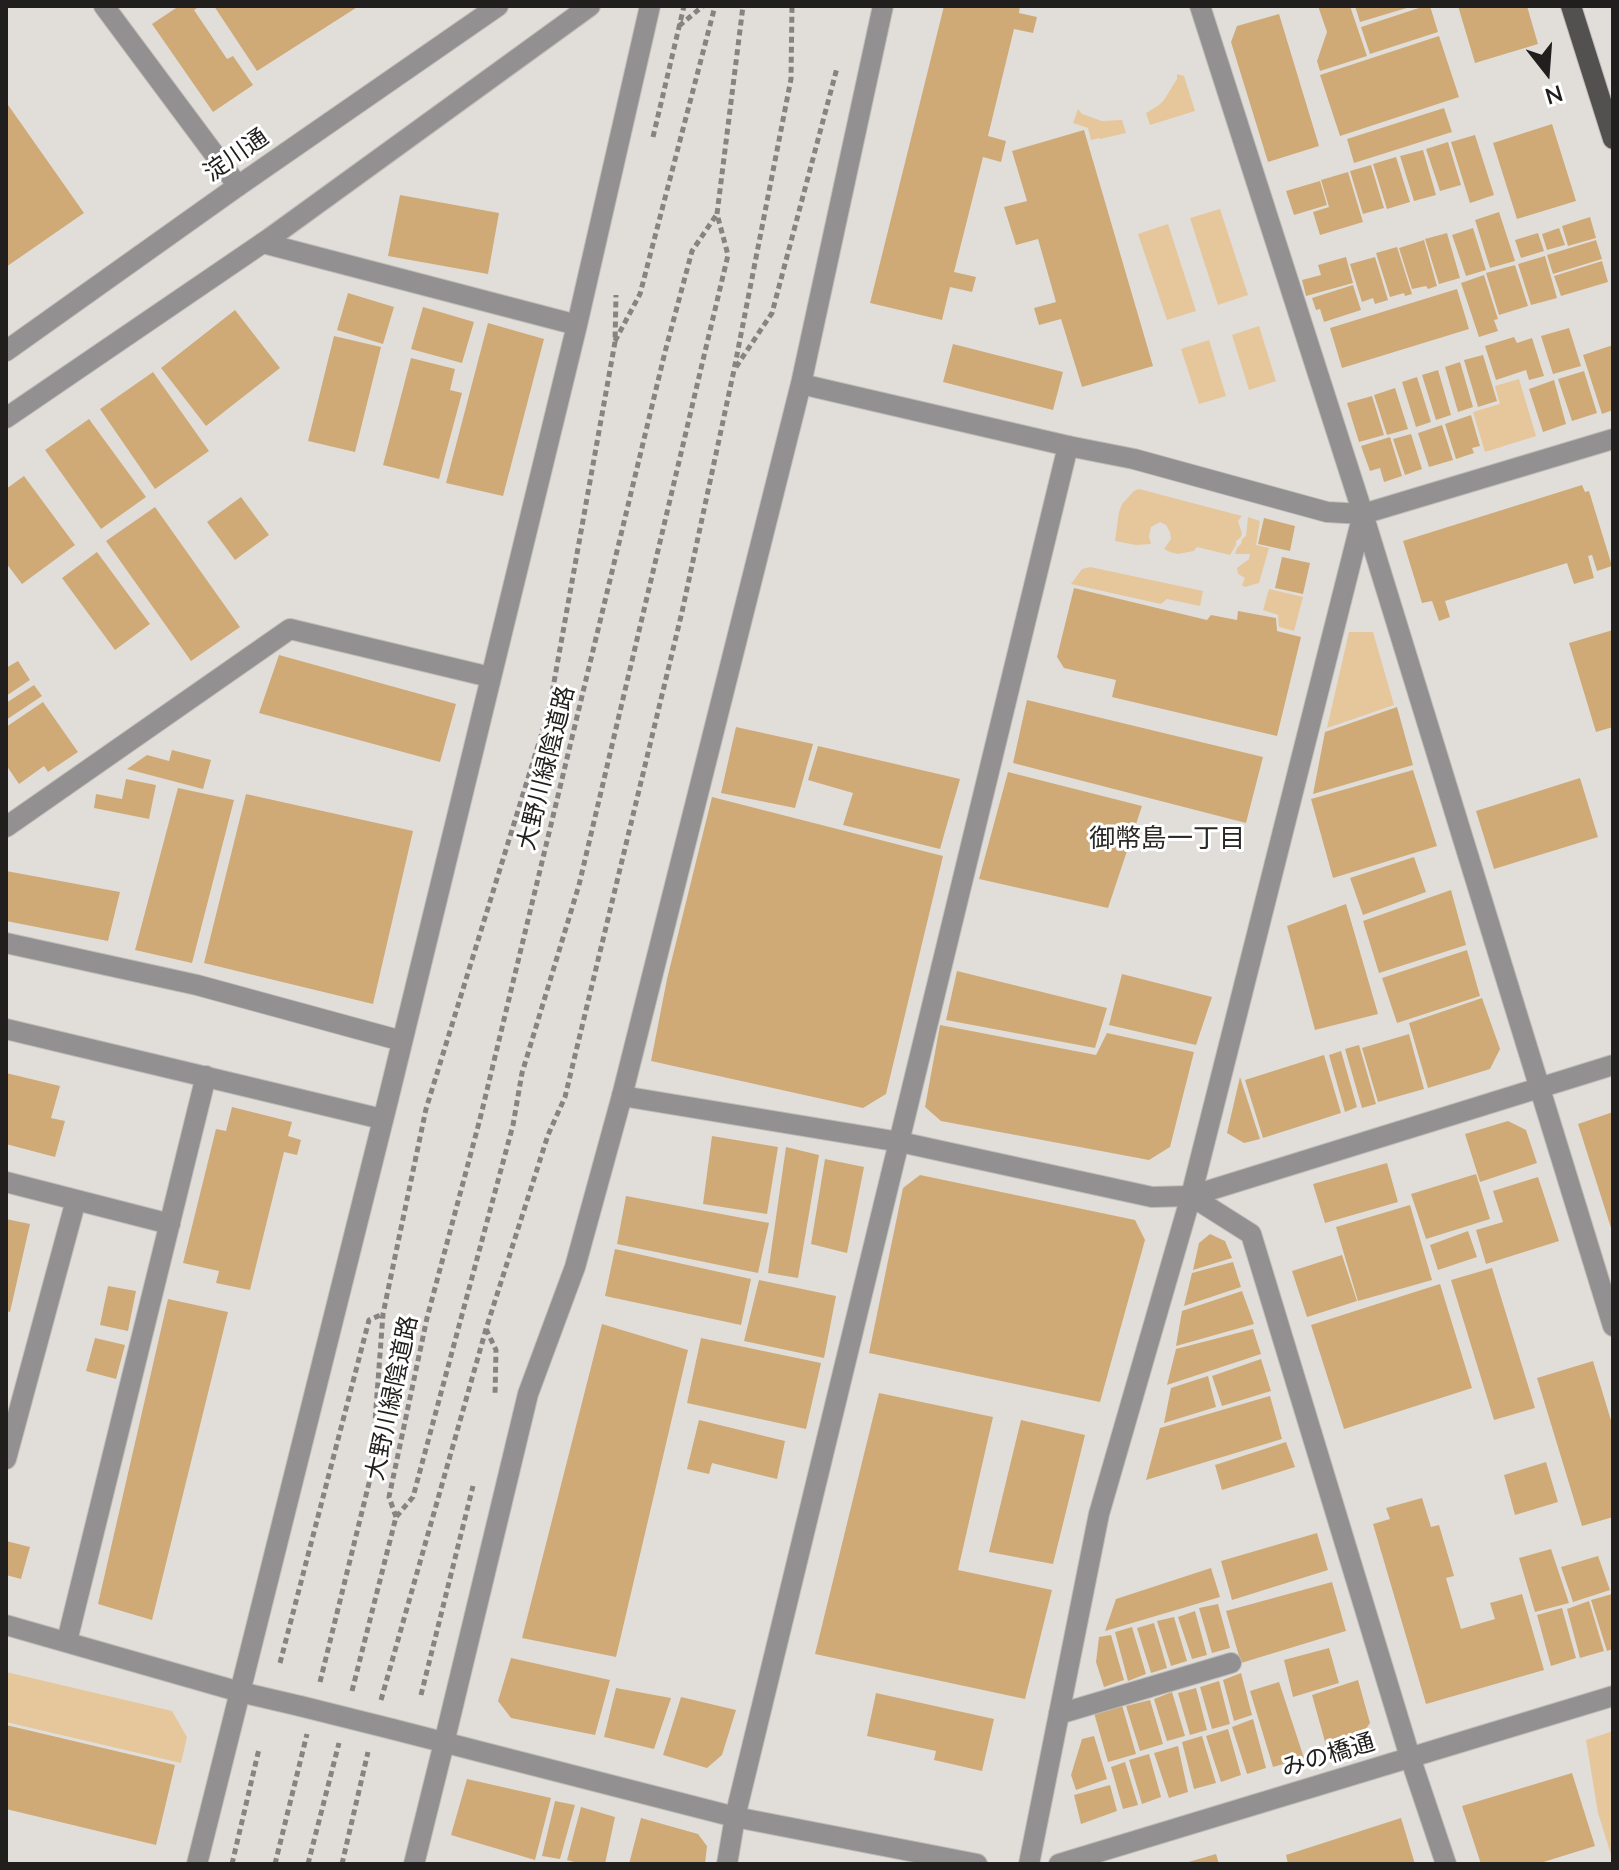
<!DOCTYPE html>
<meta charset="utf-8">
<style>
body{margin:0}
#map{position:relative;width:1619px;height:1870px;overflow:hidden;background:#e1deda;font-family:Lato,sans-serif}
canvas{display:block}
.frame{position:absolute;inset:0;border:8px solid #201f1d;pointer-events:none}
.north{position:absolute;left:1507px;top:32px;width:80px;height:80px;-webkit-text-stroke:6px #fff;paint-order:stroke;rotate:163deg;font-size:22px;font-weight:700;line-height:32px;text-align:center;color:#201f1d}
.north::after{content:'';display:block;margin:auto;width:28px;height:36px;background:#201f1d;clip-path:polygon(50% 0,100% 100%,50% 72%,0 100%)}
</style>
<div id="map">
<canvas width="1619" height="1870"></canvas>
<div class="frame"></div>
<div class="north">N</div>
</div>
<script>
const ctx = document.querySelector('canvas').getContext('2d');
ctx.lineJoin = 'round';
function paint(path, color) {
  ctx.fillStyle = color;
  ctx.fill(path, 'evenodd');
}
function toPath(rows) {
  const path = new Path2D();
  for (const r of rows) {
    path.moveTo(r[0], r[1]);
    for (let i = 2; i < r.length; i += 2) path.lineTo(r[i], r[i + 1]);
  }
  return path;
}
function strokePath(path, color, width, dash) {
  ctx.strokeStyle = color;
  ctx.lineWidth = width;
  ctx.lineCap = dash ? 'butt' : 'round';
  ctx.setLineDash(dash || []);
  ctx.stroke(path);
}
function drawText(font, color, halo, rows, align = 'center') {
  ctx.font = font + ' Lato,"Noto Sans JP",sans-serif';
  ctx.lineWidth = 6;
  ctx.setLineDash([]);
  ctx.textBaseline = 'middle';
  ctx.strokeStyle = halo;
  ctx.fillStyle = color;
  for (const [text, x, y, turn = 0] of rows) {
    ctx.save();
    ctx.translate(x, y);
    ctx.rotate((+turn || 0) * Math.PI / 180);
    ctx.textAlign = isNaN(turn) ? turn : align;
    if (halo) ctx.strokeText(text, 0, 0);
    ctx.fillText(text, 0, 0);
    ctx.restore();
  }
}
paint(toPath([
 [1177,74,1184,76,1195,111,1150,125,1146,113,1159,105,1164,100,1177,79],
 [1078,109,1082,114,1102,121,1122,120,1126,133,1100,139,1099,138,1091,140,1088,128,1073,123],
 [1220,209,1248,295,1218,305,1190,218],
 [1168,224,1196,311,1167,320,1138,234],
 [1259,326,1276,381,1249,390,1232,335],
 [1209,340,1226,396,1199,404,1181,349],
 [1519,379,1536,436,1485,452,1473,412,1500,404,1495,386],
 [1139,489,1242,516,1238,521,1242,534,1240,538,1236,541,1236,545,1230,555,1197,547,1194,551,1178,554,1170,552,1164,549,1171,539,1170,532,1166,525,1160,522,1151,527,1149,536,1151,544,1136,545,1115,541,1119,512,1122,504,1134,491],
 [1248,517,1260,521,1256,545,1269,548,1259,583,1245,587,1242,585,1245,578,1238,574,1237,568,1249,559,1250,554,1235,554,1237,548,1241,544,1242,539,1246,536],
 [1090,567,1203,591,1200,606,1167,599,1161,604,1071,584,1082,569],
 [1269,589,1303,597,1294,631,1279,627,1278,615,1263,610],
 [1349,632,1373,632,1394,705,1327,728],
 [6,1672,172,1711,187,1737,181,1763,6,1722],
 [1613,1731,1613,1861,1598,1813,1586,1740]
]), '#e6c69b');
paint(toPath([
 [179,6,200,6,194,10,227,59,233,56,253,85,213,112,152,24],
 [214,6,359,6,257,71],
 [944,6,1020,6,1019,13,1037,17,1033,33,1014,29,988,136,1006,141,1001,162,983,157,954,272,976,277,972,292,950,287,942,320,870,303],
 [1318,6,1350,6,1367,56,1320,71,1317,61,1327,32],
 [1355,6,1410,6,1410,7,1360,22],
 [1425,6,1430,6,1438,32,1370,54,1361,27],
 [1458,6,1527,6,1538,44,1475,63],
 [1279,14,1319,146,1268,162,1231,42,1237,26],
 [1439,36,1459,97,1340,136,1320,75],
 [6,102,84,213,6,267],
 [1444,108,1452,132,1354,163,1347,139],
 [1552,124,1576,201,1517,219,1493,143],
 [1084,130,1153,366,1082,387,1061,319,1039,325,1034,308,1056,302,1038,239,1016,245,1004,207,1027,201,1012,151],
 [1475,135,1494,195,1470,203,1451,142],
 [1448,142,1461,185,1440,191,1426,149],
 [1423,150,1436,195,1414,201,1400,156],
 [1396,157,1410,202,1387,209,1373,164],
 [1371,165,1384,208,1363,214,1350,171],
 [1348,172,1363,222,1320,235,1313,212,1329,207,1321,180],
 [1320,181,1327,205,1294,215,1286,191],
 [400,195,499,213,488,274,388,256],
 [1499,212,1515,261,1490,268,1475,220],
 [1590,217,1596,238,1568,246,1562,226],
 [1473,228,1486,270,1466,276,1452,235],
 [1559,228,1565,245,1547,250,1542,234],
 [1447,233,1460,278,1439,284,1425,239],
 [1538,233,1544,251,1521,258,1515,240],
 [1424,240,1437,286,1428,289,1426,286,1412,289,1399,248],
 [1596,240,1602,259,1553,274,1547,255],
 [1397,247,1412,294,1405,296,1404,293,1390,297,1376,253],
 [1545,256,1557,298,1531,305,1518,264],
 [1346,257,1353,283,1306,296,1302,280,1321,275,1318,265],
 [1375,257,1388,300,1375,304,1373,298,1362,302,1350,264],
 [1602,261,1608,282,1561,296,1554,276],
 [1515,265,1528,306,1499,315,1486,273],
 [1484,275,1498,319,1494,320,1498,331,1479,337,1461,283],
 [1353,285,1361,310,1324,322,1320,309,1316,310,1312,298],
 [1457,289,1469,329,1342,368,1330,328],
 [348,293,394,307,383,344,337,330],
 [423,307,474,322,462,363,411,349],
 [235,310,280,368,206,426,161,368],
 [488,323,544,339,503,496,446,483],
 [1569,328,1581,366,1553,374,1541,336],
 [334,336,381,347,355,452,308,441],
 [1514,337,1517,343,1532,338,1544,376,1529,380,1526,370,1496,380,1485,346],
 [953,344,1063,372,1053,410,943,382],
 [1613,345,1613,410,1602,414,1583,355],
 [1483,355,1497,401,1478,407,1464,360],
 [411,358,455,369,450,390,462,393,439,479,383,465],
 [1460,362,1473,407,1458,412,1445,367],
 [1438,370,1451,415,1436,420,1422,375],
 [1584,371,1597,413,1572,421,1558,379],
 [153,372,209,451,155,489,100,409],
 [1417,377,1431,422,1416,427,1402,382],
 [1554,380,1566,424,1543,432,1529,389],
 [1395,388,1408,429,1387,435,1374,395],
 [1372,396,1384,435,1359,442,1347,403],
 [1471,415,1480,446,1472,448,1474,453,1456,459,1445,424],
 [89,419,146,497,101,529,45,450],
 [1442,425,1453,460,1429,467,1418,433],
 [1411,434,1422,469,1405,475,1393,439],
 [1390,437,1402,476,1384,482,1380,468,1370,471,1361,446],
 [24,476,75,545,22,584,6,563,6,489],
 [1582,485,1585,492,1589,491,1612,566,1597,571,1592,555,1588,556,1594,578,1574,584,1567,563,1445,601,1450,617,1439,621,1432,601,1422,603,1403,541],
 [241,497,269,535,235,560,207,522],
 [155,507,240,627,191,661,106,541],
 [1264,518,1295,526,1290,551,1258,544],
 [97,552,150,624,115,650,62,578],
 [1282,557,1310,563,1303,594,1275,588],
 [1074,588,1207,620,1211,615,1237,620,1238,611,1276,618,1277,631,1301,637,1277,736,1112,697,1116,680,1064,668,1057,657],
 [1613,630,1613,727,1596,732,1569,643],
 [279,655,456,704,440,762,259,713],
 [18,661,30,680,6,696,6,668],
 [34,685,42,696,6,720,6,703],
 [1027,700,1263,757,1246,823,1013,763],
 [43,702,78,752,48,772,44,766,19,784,6,765,6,727],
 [1397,707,1413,765,1313,794,1325,732],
 [736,727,813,744,795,808,721,793],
 [818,746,960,779,940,849,843,825,853,793,808,780],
 [172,750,211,760,203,789,127,769,147,755,169,761],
 [1413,770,1437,846,1333,878,1311,799],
 [1008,772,1142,806,1108,908,979,879],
 [1580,778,1598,837,1494,869,1476,811],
 [126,779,156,785,149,819,94,808,96,794,122,799],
 [178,788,234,800,192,963,135,950],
 [246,794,413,831,373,1004,204,963],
 [712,797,943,856,886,1094,863,1108,651,1061,667,979],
 [1414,857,1426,892,1363,915,1350,878],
 [6,871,120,892,108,941,6,921],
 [1451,890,1466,945,1379,973,1363,921],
 [1346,904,1378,1014,1315,1030,1287,926],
 [1467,950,1480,996,1397,1023,1382,978],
 [957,971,1107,1008,1095,1048,946,1020],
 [1122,974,1212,997,1196,1045,1109,1025],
 [1482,998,1500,1049,1490,1069,1428,1088,1409,1023],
 [940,1025,1096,1055,1107,1033,1194,1052,1170,1147,1149,1160,941,1121,925,1107],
 [1409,1034,1424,1089,1378,1102,1362,1048],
 [1359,1045,1376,1104,1362,1108,1345,1049],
 [1341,1051,1357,1107,1345,1112,1329,1055],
 [1324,1055,1341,1113,1263,1138,1245,1080],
 [6,1073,60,1086,51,1118,65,1121,55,1157,6,1144],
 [1240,1077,1260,1139,1244,1143,1227,1133],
 [232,1107,292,1122,288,1136,301,1140,297,1155,284,1152,250,1290,216,1283,219,1271,183,1263,216,1129,226,1131],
 [1613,1112,1613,1231,1612,1231,1578,1124],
 [1508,1121,1526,1130,1537,1163,1480,1182,1465,1134],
 [712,1136,778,1147,767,1214,703,1204],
 [786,1147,819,1155,798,1278,768,1273],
 [825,1159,864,1167,847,1253,811,1244],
 [1387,1163,1398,1202,1325,1223,1313,1184],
 [1476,1174,1490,1219,1426,1239,1411,1194],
 [920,1175,1135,1220,1145,1240,1100,1402,869,1353,903,1188],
 [1538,1177,1559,1241,1486,1264,1476,1230,1503,1222,1493,1191],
 [626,1196,769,1223,758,1273,617,1244],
 [1410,1205,1432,1280,1358,1301,1336,1227],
 [6,1219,30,1224,10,1312,6,1311],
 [1468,1231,1477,1257,1438,1270,1430,1245],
 [1210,1234,1225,1241,1232,1258,1193,1270,1199,1243],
 [615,1249,751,1279,741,1325,605,1296],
 [1342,1255,1357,1301,1307,1317,1292,1271],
 [1233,1262,1241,1287,1184,1306,1192,1273],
 [1492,1268,1535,1408,1494,1420,1451,1280],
 [759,1280,836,1296,824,1358,744,1341],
 [1440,1284,1472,1388,1344,1429,1311,1325],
 [108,1286,136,1291,128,1331,100,1325],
 [1242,1291,1254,1324,1176,1346,1182,1311],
 [168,1299,228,1312,152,1620,98,1604],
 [602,1324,688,1350,616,1657,522,1638],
 [1253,1329,1261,1354,1167,1385,1176,1349],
 [95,1338,125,1345,116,1379,86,1371],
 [701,1338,821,1363,806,1429,687,1403],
 [1261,1359,1271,1391,1222,1406,1212,1376],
 [1593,1361,1613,1427,1613,1517,1582,1526,1537,1378],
 [1208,1376,1216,1407,1164,1423,1171,1388],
 [879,1393,993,1417,958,1570,1052,1590,1025,1699,815,1654],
 [1270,1396,1282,1439,1146,1480,1160,1428],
 [699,1420,785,1441,777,1479,712,1463,709,1474,687,1469],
 [1021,1420,1085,1435,1053,1564,989,1552],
 [1286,1442,1295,1467,1222,1490,1215,1465],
 [1546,1462,1558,1502,1515,1515,1504,1475],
 [1422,1498,1431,1527,1439,1525,1454,1576,1446,1578,1461,1629,1495,1619,1490,1603,1522,1594,1544,1670,1426,1704,1373,1524,1390,1519,1386,1508],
 [1317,1533,1328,1570,1232,1600,1221,1561],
 [6,1541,30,1547,21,1579,6,1575],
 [1551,1549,1569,1603,1535,1612,1519,1558],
 [1598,1556,1610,1590,1573,1602,1561,1567],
 [1211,1568,1220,1597,1105,1631,1116,1599],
 [1332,1582,1346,1631,1241,1663,1226,1611],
 [1612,1594,1613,1649,1607,1651,1591,1600],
 [1589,1601,1604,1651,1580,1658,1567,1609],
 [1218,1604,1230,1648,1212,1653,1199,1608],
 [1562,1608,1576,1658,1551,1666,1537,1615],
 [1195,1611,1207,1655,1192,1659,1178,1617],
 [1174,1617,1187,1661,1171,1666,1157,1621],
 [1154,1623,1167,1668,1151,1673,1137,1628],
 [1132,1627,1146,1674,1128,1681,1115,1632],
 [1111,1635,1124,1680,1104,1687,1096,1662,1099,1637],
 [1329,1648,1339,1683,1293,1697,1284,1660],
 [511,1658,610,1680,595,1735,511,1718,498,1701],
 [1241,1673,1252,1715,1234,1721,1223,1680],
 [1358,1680,1370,1723,1359,1739,1327,1749,1312,1695],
 [1219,1681,1230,1724,1212,1729,1200,1687],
 [1279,1682,1304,1758,1273,1767,1250,1691],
 [616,1688,671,1698,654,1749,604,1737],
 [1196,1688,1207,1730,1190,1735,1178,1693],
 [1172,1692,1185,1736,1167,1741,1154,1699],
 [876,1693,994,1719,982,1771,934,1760,936,1751,867,1736],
 [681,1697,736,1710,722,1755,707,1768,663,1755],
 [1150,1700,1163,1744,1140,1751,1126,1706],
 [1122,1705,1136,1754,1108,1762,1094,1713],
 [1253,1719,1266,1768,1247,1774,1232,1727],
 [6,1725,175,1765,156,1845,6,1809],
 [1228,1729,1241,1775,1221,1782,1206,1736],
 [1094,1736,1107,1779,1076,1790,1071,1775,1082,1739],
 [1202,1736,1216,1783,1194,1789,1182,1742],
 [1178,1746,1188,1792,1169,1798,1154,1753],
 [1149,1754,1161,1797,1142,1804,1129,1760],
 [1125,1762,1138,1805,1123,1809,1111,1767],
 [1572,1773,1595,1846,1537,1864,1481,1864,1462,1806],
 [467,1779,551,1798,535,1860,451,1835],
 [1110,1785,1117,1811,1081,1824,1074,1795],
 [555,1801,575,1805,560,1859,542,1856],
 [581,1807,615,1817,605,1864,582,1864,567,1860],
 [641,1818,698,1834,707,1846,705,1864,629,1864],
 [1401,1818,1415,1864,1288,1864,1286,1855],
 [1216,1854,1219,1864,1185,1864,1185,1863]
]), '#cfaa77');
const service = toPath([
 [6,1029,382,1119],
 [6,1182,170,1224],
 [6,1459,76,1200],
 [67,1641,206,1076]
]);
const minor = toPath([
 [104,6,238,186],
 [1200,6,1363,514,1613,1326],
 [263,243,577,325],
 [1363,514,1613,439],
 [6,827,290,629,490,677],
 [6,943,197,985,402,1041],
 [622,1096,900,1142,1152,1197,1191,1196,1613,1065],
 [1191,1196,1251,1234,1410,1757,1446,1864],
 [1059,1714,1231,1663],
 [197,1864,388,1100,577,325,650,6],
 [414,1864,444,1743],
 [727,1864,735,1817,1068,446]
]);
const tertiary = toPath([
 [6,351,238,186,498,6],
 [801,384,1068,446,1134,459,1327,512,1363,514,1191,1196,1099,1514,1029,1864],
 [6,418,270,238,590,6],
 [6,1625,240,1692,300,1706],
 [392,1729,735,1817,977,1864],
 [444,1743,528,1394,575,1267,622,1096,801,384,883,6],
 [1059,1864,1613,1696]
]);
const primary = toPath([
 [1571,6,1613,139]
]);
strokePath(service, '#bebcb8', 22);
strokePath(minor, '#bebcb8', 22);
strokePath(tertiary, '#bebcb8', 22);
strokePath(primary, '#bebcb8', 22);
strokePath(toPath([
 [679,26,703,6],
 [653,137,684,6],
 [615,341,640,294,715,6],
 [736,367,772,313,837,68],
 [486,1329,496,1350,495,1395],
 [396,1517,389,1497,427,1318,480,1119,665,352,692,251,717,214],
 [280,1663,369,1320,383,1314],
 [320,1682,371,1475,383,1314,426,1109,549,710,615,342,616,295],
 [352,1691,396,1517,413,1497,513,1125,522,1073,579,885,703,360,728,255,717,214,743,6],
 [421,1695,473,1486],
 [381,1700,486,1329,548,1135,565,1097,682,612,734,370,791,79,792,6],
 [232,1864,259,1749],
 [275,1864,307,1734],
 [308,1864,339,1743],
 [342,1864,368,1752]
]), '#868481', 5, [6, 4]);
strokePath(service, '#929090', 20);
strokePath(minor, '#929090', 20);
strokePath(tertiary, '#929090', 20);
strokePath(primary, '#535050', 20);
const tertiaryBridge = toPath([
 [300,1706,392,1729]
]);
strokePath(tertiaryBridge, '#bebcb8', 22, []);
strokePath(tertiaryBridge, '#929090', 20);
drawText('24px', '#201f1d', '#fff', [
 ["淀川通",236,155,-35],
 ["大野川緑陰道路",546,768,-76],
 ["大野川緑陰道路",392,1398,-78],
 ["みの橋通",1328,1755,-17]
]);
drawText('26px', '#2b2926', '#fff', [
 ["御幣島一丁目",1167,839]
]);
</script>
